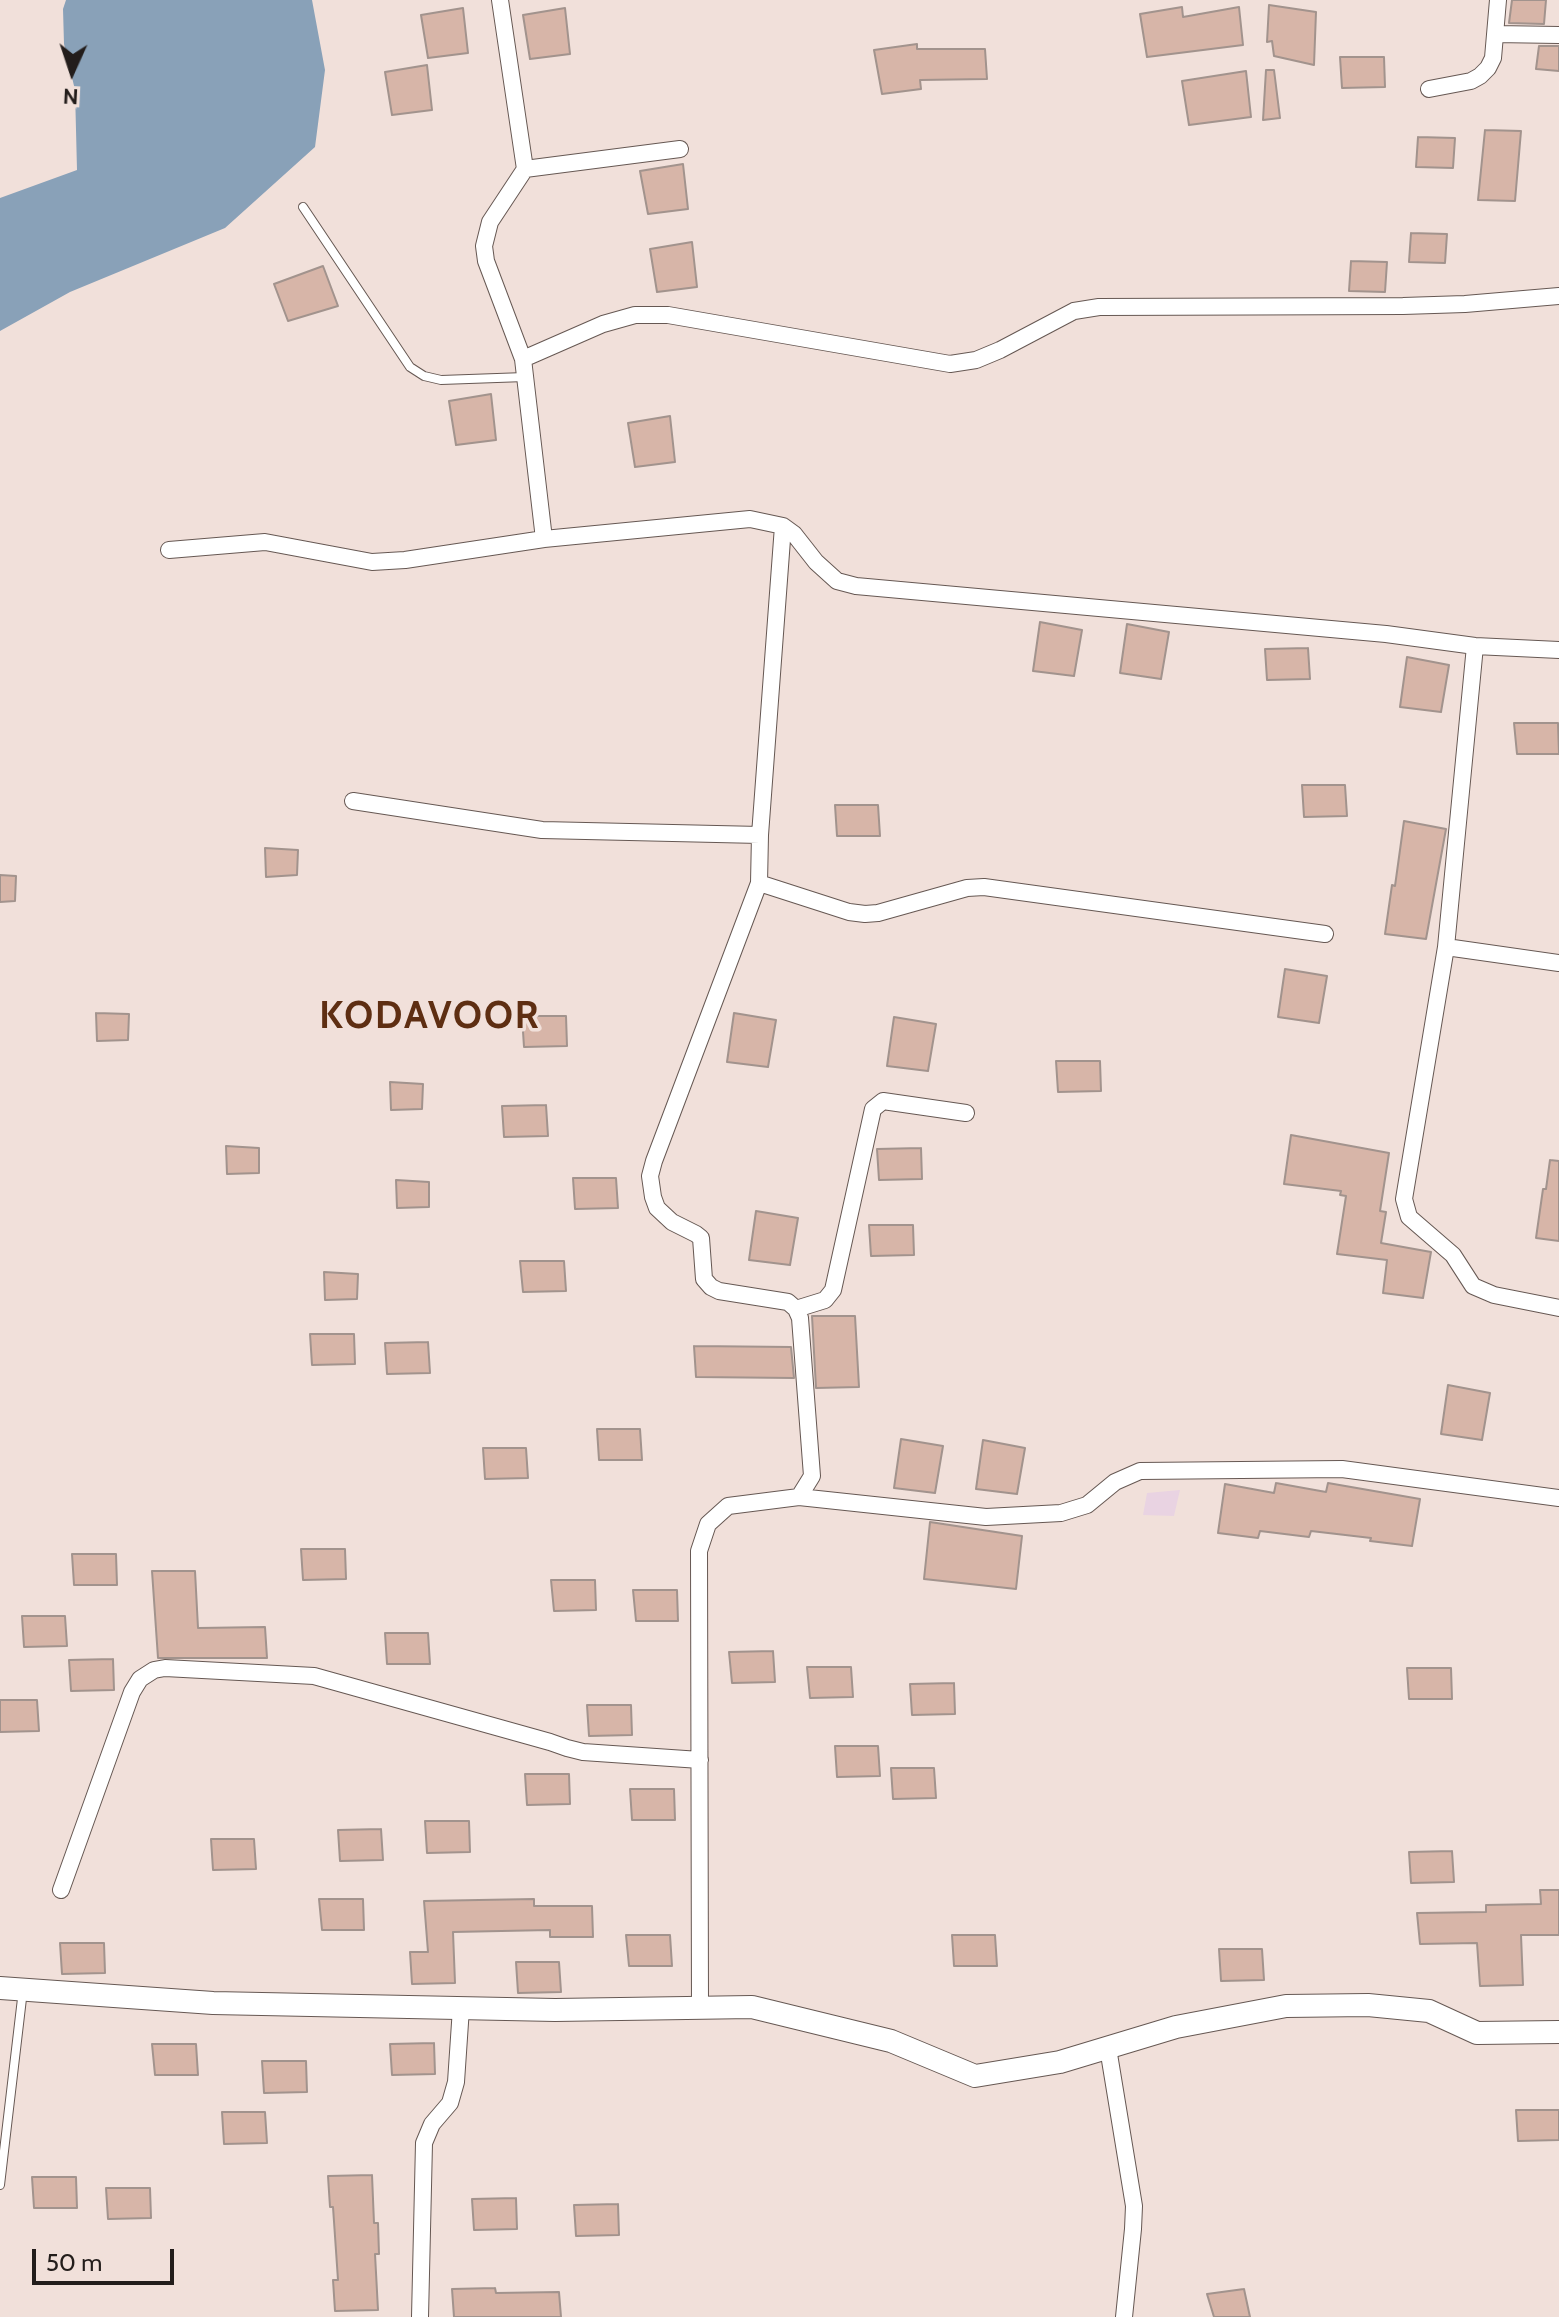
<!DOCTYPE html>
<style>
body{margin:0}
#map{position:relative;width:1559px;height:2317px;overflow:hidden;background:#f1e0da;font-family:Cabin,sans-serif}
canvas{display:block}
.north{position:absolute;left:32px;top:32px;width:80px;height:80px;-webkit-text-stroke:6px #f1e0da;paint-order:stroke;rotate:183deg;font-size:22px;font-weight:700;line-height:32px;text-align:center;color:#231d1b}
.north::after{content:'';display:block;margin:auto;width:28px;height:36px;background:#231d1b;clip-path:polygon(50% 0,100% 100%,50% 72%,0 100%)}
.scale{position:absolute;left:32px;top:2249px;width:142px;height:36px;box-sizing:border-box;border:4px solid #231d1b;border-top:0;padding-left:10px;font-size:24px;line-height:28px;white-space:nowrap;color:#231d1b;-webkit-text-stroke:6px #f1e0da;paint-order:stroke}
</style>
<div id="map">
<canvas width="1559" height="2317"></canvas>
<div class="north">N</div>
<div class="scale">50 m</div>
</div>
<script>
const ctx = document.querySelector('canvas').getContext('2d');
ctx.lineJoin = 'round';
function paint(path, color) {
  ctx.fillStyle = color;
  ctx.fill(path, 'evenodd');
}
function toPath(rows) {
  const path = new Path2D();
  for (const r of rows) {
    path.moveTo(r[0], r[1]);
    for (let i = 2; i < r.length; i += 2) path.lineTo(r[i], r[i + 1]);
  }
  return path;
}
function strokePath(path, color, width, dash) {
  ctx.strokeStyle = color;
  ctx.lineWidth = width;
  ctx.lineCap = dash ? 'butt' : 'round';
  ctx.setLineDash(dash || []);
  ctx.stroke(path);
}
function drawText(font, color, halo, rows, align = 'center') {
  ctx.font = font + ' Cabin,sans-serif';
  ctx.lineWidth = 7;
  ctx.setLineDash([]);
  ctx.textBaseline = 'middle';
  ctx.strokeStyle = halo;
  ctx.fillStyle = color;
  for (const [text, x, y, turn = 0] of rows) {
    ctx.save();
    ctx.translate(x, y);
    ctx.rotate((+turn || 0) * Math.PI / 180);
    ctx.textAlign = isNaN(turn) ? turn : align;
    if (halo) ctx.strokeText(text, 0, 0);
    ctx.fillText(text, 0, 0);
    ctx.restore();
  }
}
paint(toPath([
 [1180,1490,1174,1516,1143,1515,1147,1493]
]), '#e9d3e2');
paint(toPath([
 [66,0,312,0,325,70,315,147,225,228,70,292,0,331,0,198,77,170,75,90,64,44,63,9]
]), '#89a1b8');
const building = toPath([
 [1512,0,1546,0,1544,24,1509,23,1512,0],
 [1269,5,1316,12,1314,65,1274,56,1272,41,1267,42,1269,5],
 [1182,7,1183,17,1239,7,1243,45,1147,57,1140,14,1182,7],
 [463,8,468,53,428,58,421,15,463,8],
 [565,8,570,54,530,59,523,15,565,8],
 [917,44,917,49,985,49,987,79,920,80,921,89,882,94,874,50,917,44],
 [1539,46,1559,46,1559,71,1536,69,1539,46],
 [1340,57,1384,57,1385,87,1342,88,1340,57],
 [427,65,432,110,392,115,385,72,427,65],
 [1266,70,1274,70,1280,118,1263,120,1266,70],
 [1246,71,1251,117,1189,125,1182,81,1246,71],
 [1485,130,1521,131,1515,201,1478,200,1485,130],
 [1418,137,1455,138,1453,168,1416,167,1418,137],
 [683,164,688,209,648,214,640,171,683,164],
 [1411,233,1447,234,1445,263,1409,262,1411,233],
 [692,242,697,287,657,292,650,249,692,242],
 [1351,261,1387,262,1385,292,1349,291,1351,261],
 [323,266,338,306,288,321,274,284,323,266],
 [491,394,496,440,456,445,449,401,491,394],
 [670,416,675,462,635,467,628,423,670,416],
 [1040,622,1082,630,1074,676,1033,671,1040,622],
 [1127,624,1169,632,1161,679,1120,673,1127,624],
 [1308,648,1310,679,1267,680,1265,649,1308,648],
 [1407,657,1449,665,1441,712,1400,707,1407,657],
 [1514,723,1558,723,1559,754,1517,754,1514,723],
 [1302,785,1345,785,1347,816,1304,817,1302,785],
 [835,805,878,805,880,836,837,836,835,805],
 [1404,821,1446,829,1426,939,1385,934,1392,885,1395,886,1404,821],
 [265,848,298,850,297,875,266,877,265,848],
 [0,875,16,876,15,901,0,902,0,875],
 [1285,969,1327,976,1319,1023,1278,1017,1285,969],
 [96,1013,129,1014,128,1040,97,1041,96,1013],
 [734,1013,776,1020,768,1067,727,1062,734,1013],
 [522,1016,566,1016,567,1046,524,1047,522,1016],
 [894,1017,936,1024,928,1071,887,1066,894,1017],
 [1056,1061,1100,1061,1101,1091,1058,1092,1056,1061],
 [390,1082,423,1084,422,1109,391,1110,390,1082],
 [546,1105,548,1136,504,1137,502,1106,546,1105],
 [1291,1135,1389,1153,1380,1211,1386,1212,1381,1243,1431,1252,1423,1298,1383,1293,1387,1260,1337,1254,1346,1196,1340,1195,1341,1191,1284,1184,1291,1135],
 [226,1146,259,1148,259,1173,227,1174,226,1146],
 [921,1148,922,1179,879,1180,877,1149,921,1148],
 [1550,1160,1559,1161,1559,1241,1536,1238,1543,1189,1546,1189,1550,1160],
 [573,1178,616,1178,618,1208,575,1209,573,1178],
 [396,1180,429,1182,429,1207,397,1208,396,1180],
 [756,1211,798,1218,790,1265,749,1260,756,1211],
 [869,1225,913,1225,914,1255,871,1256,869,1225],
 [520,1261,564,1261,566,1291,523,1292,520,1261],
 [324,1272,358,1274,357,1299,325,1300,324,1272],
 [812,1316,855,1316,859,1387,816,1388,812,1316],
 [310,1334,354,1334,355,1364,312,1365,310,1334],
 [428,1342,430,1373,387,1374,385,1343,428,1342],
 [694,1346,791,1347,794,1378,696,1377,694,1346],
 [1448,1385,1490,1393,1482,1440,1441,1434,1448,1385],
 [597,1429,640,1429,642,1460,599,1460,597,1429],
 [901,1439,943,1446,935,1493,894,1488,901,1439],
 [983,1440,1025,1448,1017,1494,976,1489,983,1440],
 [483,1448,526,1448,528,1478,485,1479,483,1448],
 [1276,1483,1326,1492,1328,1483,1420,1499,1412,1546,1370,1541,1371,1538,1311,1531,1309,1537,1260,1531,1258,1538,1218,1533,1225,1484,1274,1493,1276,1483],
 [930,1522,1022,1536,1016,1589,924,1579,930,1522],
 [301,1549,345,1549,346,1579,303,1580,301,1549],
 [72,1554,116,1554,117,1585,74,1585,72,1554],
 [152,1571,195,1571,198,1628,265,1627,267,1658,158,1658,152,1571],
 [551,1580,595,1580,596,1610,554,1611,551,1580],
 [633,1590,677,1590,678,1621,636,1621,633,1590],
 [22,1616,65,1616,67,1646,24,1647,22,1616],
 [385,1633,428,1633,430,1664,387,1664,385,1633],
 [773,1651,775,1682,732,1683,729,1652,773,1651],
 [113,1659,114,1690,71,1691,69,1660,113,1659],
 [807,1667,851,1667,853,1697,810,1698,807,1667],
 [1407,1668,1451,1668,1452,1699,1409,1699,1407,1668],
 [954,1683,955,1714,912,1715,910,1684,954,1683],
 [0,1700,37,1700,39,1731,0,1732,0,1700],
 [587,1705,631,1705,632,1735,589,1736,587,1705],
 [835,1746,878,1746,880,1776,837,1777,835,1746],
 [891,1768,934,1768,936,1798,893,1799,891,1768],
 [525,1774,569,1774,570,1804,527,1805,525,1774],
 [630,1789,674,1789,675,1820,632,1820,630,1789],
 [425,1821,469,1821,470,1852,427,1853,425,1821],
 [381,1829,383,1860,340,1861,338,1830,381,1829],
 [211,1839,254,1839,256,1869,213,1870,211,1839],
 [1452,1851,1454,1882,1411,1883,1409,1852,1452,1851],
 [1540,1890,1559,1890,1559,1935,1521,1935,1523,1985,1480,1986,1477,1943,1420,1944,1417,1913,1486,1912,1486,1905,1541,1904,1540,1890],
 [319,1899,363,1899,364,1930,322,1930,319,1899],
 [534,1899,534,1906,592,1906,593,1937,550,1937,550,1930,453,1932,455,1983,412,1984,410,1952,428,1952,424,1901,534,1899],
 [626,1935,670,1935,672,1966,629,1966,626,1935],
 [952,1935,995,1935,997,1966,954,1966,952,1935],
 [60,1943,104,1943,105,1973,62,1974,60,1943],
 [1219,1949,1262,1949,1264,1980,1221,1981,1219,1949],
 [516,1962,559,1962,561,1992,518,1993,516,1962],
 [434,2043,435,2074,392,2075,390,2044,434,2043],
 [152,2044,196,2044,198,2075,155,2075,152,2044],
 [262,2061,306,2061,307,2092,264,2093,262,2061],
 [1516,2110,1559,2110,1559,2140,1518,2141,1516,2110],
 [222,2112,265,2112,267,2143,224,2144,222,2112],
 [372,2175,374,2223,378,2223,379,2254,375,2254,378,2310,335,2311,333,2280,338,2280,333,2207,330,2207,328,2176,372,2175],
 [32,2177,76,2177,77,2208,34,2208,32,2177],
 [106,2188,150,2188,151,2218,108,2219,106,2188],
 [516,2198,517,2229,474,2230,472,2199,516,2198],
 [618,2204,619,2235,576,2236,574,2205,618,2204],
 [495,2288,496,2293,559,2292,561,2317,454,2317,452,2289,495,2288],
 [1244,2289,1250,2317,1214,2317,1207,2294,1244,2289]
]);
paint(building, '#d7b5a8');
strokePath(building, '#a2938d', 2);
const service = toPath([
 [303,207,410,367,424,376,441,380,525,377],
 [0,2185,23,1990]
]);
const minor = toPath([
 [500,0,525,169,490,222,484,246,486,261,523,359,544,539],
 [1495,34,1559,35],
 [1429,89,1471,81,1480,76,1488,68,1493,58,1498,0],
 [525,169,680,149],
 [523,359,603,324,635,315,668,315,950,364,976,360,1000,350,1074,311,1099,307,1403,306,1465,304,1559,296],
 [169,550,265,542,372,562,405,560,544,539,750,519,783,526,794,534,816,562,837,581,856,586,1386,634,1475,646,1559,650],
 [1475,646,1446,947,1404,1199,1409,1217,1453,1255,1473,1286,1494,1295,1559,1308],
 [353,801,542,830,760,835],
 [759,883,849,912,865,914,878,913,967,888,984,887,1325,934],
 [1446,947,1559,963],
 [796,1309,825,1300,833,1290,873,1109,883,1101,966,1113],
 [799,1497,986,1517,1061,1513,1087,1505,1115,1482,1140,1471,1342,1469,1559,1498],
 [61,1890,132,1692,140,1679,154,1670,165,1668,314,1676,550,1742,567,1748,583,1752,700,1760],
 [700,2008,699,1551,708,1524,728,1506,799,1497,812,1476,800,1318,796,1309,788,1302,719,1291,711,1287,704,1279,701,1238,696,1234,672,1222,657,1208,653,1197,650,1176,654,1161,759,883,760,835,783,526],
 [1108,2048,1134,2206,1133,2229,1124,2317],
 [420,2317,424,2143,432,2124,450,2103,456,2082,461,2008]
]);
const tertiary = toPath([
 [0,1988,213,2003,555,2010,752,2007,891,2041,975,2076,1060,2062,1176,2027,1286,2006,1368,2005,1429,2011,1477,2033,1559,2032]
]);
strokePath(service, '#665853', 10);
strokePath(minor, '#665853', 18);
strokePath(tertiary, '#665853', 24);
strokePath(service, '#fff', 8);
strokePath(minor, '#fff', 16);
strokePath(tertiary, '#fff', 22);
ctx.letterSpacing = '2px';
drawText('bold 38px', '#5e2e12', '#f1e0da', [
 ["KODAVOOR",430,1017]
]);
ctx.letterSpacing = '0px';
</script>
